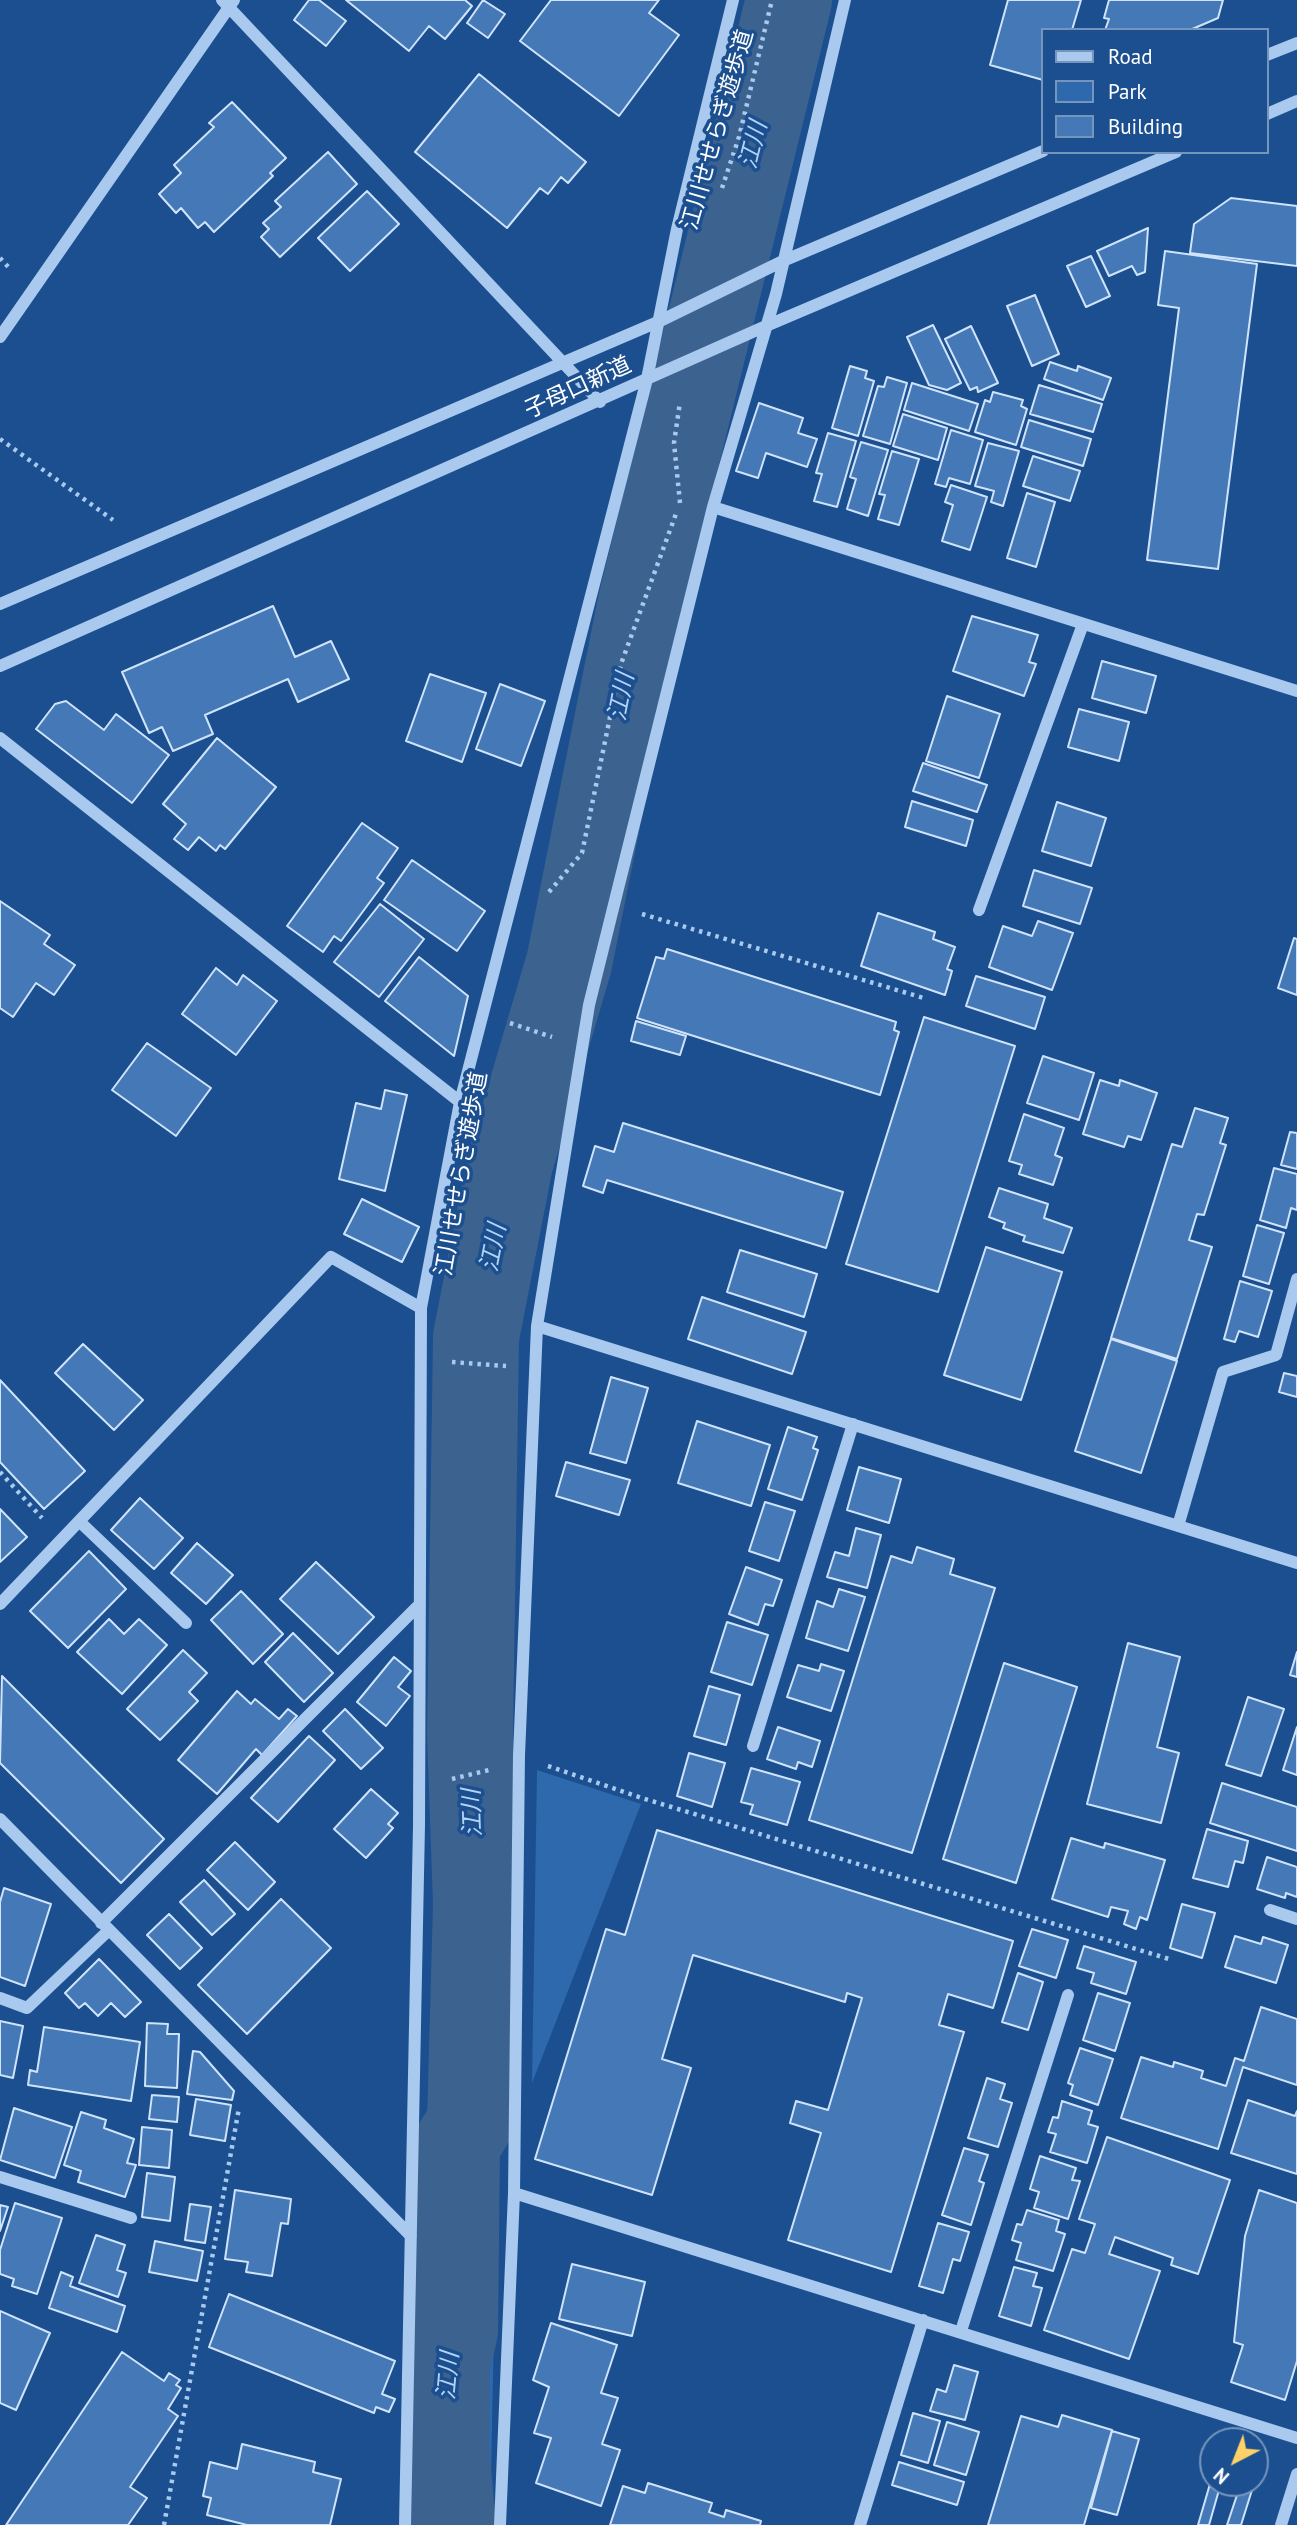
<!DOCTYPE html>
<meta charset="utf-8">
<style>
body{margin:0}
#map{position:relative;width:1297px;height:2525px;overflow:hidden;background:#1b4f8f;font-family:"PT Sans",sans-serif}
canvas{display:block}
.legend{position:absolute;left:1041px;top:28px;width:228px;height:126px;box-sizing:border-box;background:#1b4f8f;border:2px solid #7695bc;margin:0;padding:9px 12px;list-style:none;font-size:21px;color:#fff}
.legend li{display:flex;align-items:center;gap:14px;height:35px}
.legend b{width:35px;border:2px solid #7695bc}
.north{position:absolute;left:1199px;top:2427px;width:70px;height:70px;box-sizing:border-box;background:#1b4f8f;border:2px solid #7695bc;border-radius:50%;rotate:222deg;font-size:19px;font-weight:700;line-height:28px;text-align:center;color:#fff}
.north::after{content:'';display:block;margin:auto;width:24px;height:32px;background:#ffd166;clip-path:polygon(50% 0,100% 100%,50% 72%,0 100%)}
</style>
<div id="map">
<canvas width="1297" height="2525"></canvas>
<ul class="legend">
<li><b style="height:9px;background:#a9c9ee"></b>Road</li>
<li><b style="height:19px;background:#2e69ad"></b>Park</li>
<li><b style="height:19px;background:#4478b7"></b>Building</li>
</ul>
<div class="north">N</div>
</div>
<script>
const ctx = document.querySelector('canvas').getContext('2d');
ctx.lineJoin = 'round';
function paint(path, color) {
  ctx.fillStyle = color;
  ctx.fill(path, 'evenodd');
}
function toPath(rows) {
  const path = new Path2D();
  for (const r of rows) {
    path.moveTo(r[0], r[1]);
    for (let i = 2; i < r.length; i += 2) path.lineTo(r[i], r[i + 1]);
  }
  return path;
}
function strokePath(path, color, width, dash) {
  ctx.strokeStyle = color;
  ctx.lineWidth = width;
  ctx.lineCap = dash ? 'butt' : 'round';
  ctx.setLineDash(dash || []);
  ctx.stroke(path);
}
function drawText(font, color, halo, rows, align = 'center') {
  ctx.font = font + ' "PT Sans","Noto Sans JP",sans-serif';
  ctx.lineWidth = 7;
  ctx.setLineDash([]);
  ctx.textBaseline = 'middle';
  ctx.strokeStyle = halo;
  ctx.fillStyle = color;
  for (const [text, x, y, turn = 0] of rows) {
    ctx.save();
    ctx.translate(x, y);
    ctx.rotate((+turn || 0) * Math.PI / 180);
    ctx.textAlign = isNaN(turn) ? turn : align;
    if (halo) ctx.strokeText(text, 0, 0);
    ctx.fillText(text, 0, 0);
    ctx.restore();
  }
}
paint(toPath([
 [537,1770,641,1804,532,2083],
 [505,1779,490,2525,430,2525,443,1788]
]), '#2e69ad');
strokePath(toPath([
 [453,2525,446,2448,447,2364,455,2331,457,2144,470,2123,476,1903,470,1734,476,1337,510,1163,569,963,641,602,789,0]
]), '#3c6290', 86);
const building = toPath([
 [309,0,319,0,346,21,326,46,294,20,309,0],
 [346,0,465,0,472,6,445,39,429,26,409,51,346,0],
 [483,0,505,14,488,38,467,23,483,0],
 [551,0,659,0,649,13,679,35,619,116,520,41,551,0],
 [1008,0,1081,0,1072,30,1043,30,1043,80,990,65,1008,0],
 [1109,0,1223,0,1218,18,1190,30,1105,30,1109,19,1104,18,1109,0],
 [479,74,586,162,568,183,561,177,548,194,540,188,507,228,415,152,479,74],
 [232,102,286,158,270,173,273,176,214,232,205,222,198,228,181,208,176,213,159,194,181,173,174,165,214,127,209,123,232,102],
 [328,152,357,184,280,257,261,237,269,229,263,223,281,207,275,201,328,152],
 [367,191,399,224,350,271,318,238,367,191],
 [1231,198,1297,206,1297,266,1190,253,1194,224,1231,198],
 [1148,228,1145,272,1137,275,1132,266,1109,276,1097,251,1148,228],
 [1165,251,1257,264,1218,569,1147,560,1179,308,1158,305,1165,251],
 [1091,256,1110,296,1086,307,1067,266,1091,256],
 [1035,295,1059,354,1032,366,1007,306,1035,295],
 [933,325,961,383,947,390,929,385,907,337,933,325],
 [971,326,998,383,978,392,977,387,970,390,945,339,971,326],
 [1050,362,1077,371,1078,366,1111,378,1103,400,1044,379,1050,362],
 [850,366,867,371,865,378,874,381,858,436,832,428,850,366],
 [887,377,907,383,890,444,863,436,878,386,884,387,887,377],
 [912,383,978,404,969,431,904,410,912,383],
 [1039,385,1102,404,1093,432,1030,414,1039,385],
 [993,392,1023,400,1021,406,1027,409,1016,445,975,432,985,400,990,402,993,392],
 [759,403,803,418,798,433,817,439,807,467,766,453,758,478,736,471,759,403],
 [903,414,947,428,938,460,893,446,903,414],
 [1029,420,1091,439,1083,466,1021,447,1029,420],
 [951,430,983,440,970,484,949,478,946,487,935,484,951,430],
 [828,433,856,441,837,507,814,501,822,474,816,473,828,433],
 [861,442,888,450,868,516,847,509,856,479,850,477,861,442],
 [988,443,1019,451,1003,506,991,502,994,491,975,486,988,443],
 [892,451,919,459,899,525,878,519,885,495,879,494,892,451],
 [1033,456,1080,471,1070,501,1023,486,1033,456],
 [951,485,987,497,970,550,942,541,953,505,945,502,951,485],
 [1027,493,1055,502,1036,567,1007,558,1027,493],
 [273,606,295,657,331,641,349,679,298,702,288,679,205,715,213,734,173,751,162,727,149,733,122,672,273,606],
 [972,616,1038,635,1029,662,1036,664,1024,696,953,671,972,616],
 [1102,661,1156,676,1146,713,1092,698,1102,661],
 [430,674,486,693,462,762,406,741,430,674],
 [500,684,545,701,521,766,476,749,500,684],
 [947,696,1000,714,979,778,926,761,947,696],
 [66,701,104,730,116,714,169,755,132,803,36,729,55,704,66,701],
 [1079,709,1129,722,1119,761,1068,747,1079,709],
 [217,738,276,787,225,849,220,845,216,851,199,837,188,850,174,839,186,824,163,804,217,738],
 [923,763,987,785,977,812,913,791,923,763],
 [912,801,973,820,966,846,905,827,912,801],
 [1057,802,1106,818,1091,866,1042,851,1057,802],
 [362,823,398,848,377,878,384,883,341,941,334,936,323,952,287,926,362,823],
 [412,860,485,911,457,951,384,900,412,860],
 [1034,870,1092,888,1080,924,1023,906,1034,870],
 [0,901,50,935,44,944,75,965,54,995,36,983,13,1017,0,1008,0,901],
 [380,904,424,939,379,997,334,962,380,904],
 [878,913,935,932,933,939,955,947,947,969,952,971,945,995,861,966,878,913],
 [1038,921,1073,933,1052,990,989,967,1003,926,1032,936,1038,921],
 [1294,938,1297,939,1297,995,1278,988,1294,938],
 [667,949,896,1022,894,1030,899,1032,880,1095,637,1018,656,957,664,959,667,949],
 [419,957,468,996,454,1056,385,1001,419,957],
 [216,968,237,985,243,975,277,1001,236,1055,182,1014,216,968],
 [976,976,1045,997,1035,1029,966,1006,976,976],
 [924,1017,1015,1046,938,1292,846,1264,924,1017],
 [636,1021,686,1036,680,1055,631,1041,636,1021],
 [147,1043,211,1088,176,1136,112,1090,147,1043],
 [1043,1056,1094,1073,1079,1120,1027,1103,1043,1056],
 [1100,1080,1119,1086,1120,1080,1157,1093,1141,1140,1128,1136,1124,1147,1083,1134,1100,1080],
 [385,1090,407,1095,385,1191,339,1179,356,1103,381,1109,385,1090],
 [1195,1108,1228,1118,1220,1143,1226,1145,1204,1215,1197,1214,1189,1240,1212,1247,1177,1359,1111,1338,1172,1144,1182,1147,1195,1108],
 [1024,1114,1064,1128,1055,1155,1062,1158,1053,1185,1019,1174,1022,1165,1009,1161,1024,1114],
 [623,1123,843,1192,826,1248,607,1180,603,1193,583,1186,595,1146,614,1152,623,1123],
 [1290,1132,1297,1133,1297,1169,1281,1165,1290,1132],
 [1274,1168,1297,1174,1297,1210,1291,1208,1286,1228,1260,1220,1274,1168],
 [999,1188,1048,1204,1044,1218,1072,1228,1063,1253,1023,1241,1025,1236,1003,1228,1005,1223,989,1217,999,1188],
 [362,1199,419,1227,402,1262,344,1234,362,1199],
 [1257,1225,1284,1233,1269,1284,1243,1276,1257,1225],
 [986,1247,1062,1272,1021,1400,944,1375,986,1247],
 [740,1250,817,1274,804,1317,727,1292,740,1250],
 [1240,1281,1272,1291,1258,1337,1239,1331,1235,1342,1224,1339,1240,1281],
 [702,1297,806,1332,792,1374,688,1339,702,1297],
 [1111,1339,1177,1361,1141,1473,1075,1451,1111,1339],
 [83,1344,143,1400,114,1430,55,1373,83,1344],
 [1284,1373,1297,1376,1297,1397,1279,1392,1284,1373],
 [611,1377,648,1388,626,1463,590,1453,611,1377],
 [0,1380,85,1471,44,1509,0,1462,0,1380],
 [697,1421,770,1445,751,1506,678,1483,697,1421],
 [788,1427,817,1437,813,1448,818,1450,802,1500,768,1489,788,1427],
 [566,1462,630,1480,619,1515,556,1496,566,1462],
 [859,1467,901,1479,889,1523,847,1510,859,1467],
 [140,1498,183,1538,154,1569,111,1530,140,1498],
 [765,1502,795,1511,779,1561,749,1551,765,1502],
 [0,1509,27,1537,0,1562,0,1509],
 [856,1528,881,1535,867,1588,827,1577,835,1552,849,1556,856,1528],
 [197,1543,233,1575,206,1604,171,1573,197,1543],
 [917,1547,954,1559,950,1574,995,1588,912,1853,809,1820,891,1556,912,1563,917,1547],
 [89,1551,126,1589,68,1648,30,1611,89,1551],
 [316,1562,374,1617,338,1654,280,1599,316,1562],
 [746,1567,782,1580,773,1606,765,1604,758,1625,729,1614,746,1567],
 [839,1589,865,1597,848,1651,806,1638,817,1601,833,1607,839,1589],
 [241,1591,283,1634,253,1664,211,1620,241,1591],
 [109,1619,124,1634,139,1619,167,1645,122,1694,77,1652,109,1619],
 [727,1622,768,1635,752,1685,711,1672,727,1622],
 [293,1633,333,1673,304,1702,265,1662,293,1633],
 [1128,1643,1180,1657,1157,1747,1179,1753,1161,1823,1087,1804,1128,1643],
 [183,1650,207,1673,189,1692,198,1701,160,1740,127,1709,183,1650],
 [1297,1652,1297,1677,1290,1675,1297,1652],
 [394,1657,411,1671,398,1687,410,1696,386,1726,357,1702,394,1657],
 [1004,1663,1077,1687,1016,1883,943,1859,1004,1663],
 [821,1664,844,1671,831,1711,787,1697,798,1665,819,1671,821,1664],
 [2,1676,164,1839,121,1883,0,1763,2,1676],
 [709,1686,740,1695,726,1745,694,1736,709,1686],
 [237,1691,251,1704,255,1699,279,1719,288,1709,297,1716,262,1755,256,1749,217,1794,178,1760,237,1691],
 [1248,1697,1284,1709,1261,1776,1226,1765,1248,1697],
 [345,1709,383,1748,361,1769,323,1731,345,1709],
 [778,1727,820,1741,812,1767,798,1762,796,1769,767,1759,778,1727],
 [1297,1727,1297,1775,1283,1770,1297,1727],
 [309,1736,335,1760,278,1822,251,1798,309,1736],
 [689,1753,725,1763,712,1807,677,1796,689,1753],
 [751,1768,800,1782,787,1825,750,1814,753,1805,741,1802,751,1768],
 [1222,1783,1297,1807,1297,1851,1210,1823,1222,1783],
 [371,1789,398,1813,388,1824,393,1828,366,1858,334,1829,371,1789],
 [1207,1829,1248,1841,1243,1863,1235,1861,1228,1887,1193,1878,1207,1829],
 [657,1830,1013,1941,993,2008,948,1994,939,2025,964,2032,891,2272,788,2240,821,2133,790,2123,796,2101,828,2110,862,1998,847,1993,845,2002,693,1955,662,2059,691,2068,652,2195,535,2159,606,1929,625,1935,657,1830],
 [1071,1838,1104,1848,1105,1843,1165,1860,1147,1920,1140,1917,1136,1929,1124,1924,1128,1911,1111,1907,1108,1917,1052,1899,1071,1838],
 [235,1842,275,1882,248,1910,207,1870,235,1842],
 [1267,1857,1297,1867,1297,1897,1286,1893,1285,1898,1257,1889,1267,1857],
 [204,1880,235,1914,212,1935,180,1902,204,1880],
 [4,1888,51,1904,25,1986,0,1977,0,1902,4,1888],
 [281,1899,331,1948,247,2034,198,1985,281,1899],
 [1182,1904,1215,1913,1202,1958,1170,1948,1182,1904],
 [169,1914,202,1948,180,1969,147,1935,169,1914],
 [1032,1929,1068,1940,1056,1978,1019,1966,1032,1929],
 [1235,1936,1261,1944,1263,1937,1288,1945,1276,1983,1225,1967,1235,1936],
 [1084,1946,1136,1962,1126,1994,1091,1983,1094,1973,1077,1968,1084,1946],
 [99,1959,141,2002,125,2017,111,2003,98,2016,85,2003,79,2008,65,1993,99,1959],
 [1018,1973,1043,1982,1028,2030,1002,2022,1018,1973],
 [1098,1993,1130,2003,1115,2051,1083,2040,1098,1993],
 [1261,2007,1297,2019,1297,2085,1243,2067,1218,2149,1121,2118,1141,2057,1173,2067,1174,2062,1203,2071,1201,2078,1226,2086,1235,2058,1244,2061,1261,2007],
 [0,2021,23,2026,13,2078,0,2075,0,2021],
 [147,2023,168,2024,167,2034,179,2034,177,2088,145,2086,147,2023],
 [44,2027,140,2042,131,2101,28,2085,30,2070,37,2072,44,2027],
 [1080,2048,1113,2059,1098,2105,1070,2095,1073,2085,1068,2083,1080,2048],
 [193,2051,200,2052,234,2091,232,2100,187,2094,193,2051],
 [987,2078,1005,2084,1000,2099,1012,2103,998,2147,968,2138,987,2078],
 [152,2095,179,2097,177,2122,149,2119,152,2095],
 [196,2099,231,2105,225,2141,190,2135,196,2099],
 [1248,2100,1295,2116,1297,2111,1297,2174,1231,2153,1248,2100],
 [1062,2101,1092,2111,1088,2124,1098,2127,1087,2163,1050,2152,1056,2134,1048,2132,1053,2117,1058,2118,1062,2101],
 [14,2108,72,2127,55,2178,0,2160,14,2108],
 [81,2112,106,2120,104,2128,134,2139,127,2163,136,2165,125,2197,78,2182,81,2171,64,2165,81,2112],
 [142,2127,172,2130,169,2168,139,2165,142,2127],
 [1107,2137,1230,2180,1198,2274,1171,2265,1173,2258,1115,2237,1109,2254,1160,2271,1129,2359,1044,2330,1072,2249,1085,2253,1095,2224,1079,2219,1107,2137],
 [964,2148,988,2155,979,2181,984,2183,971,2225,942,2215,964,2148],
 [1040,2156,1076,2168,1072,2180,1080,2181,1068,2219,1034,2208,1039,2192,1030,2189,1040,2156],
 [147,2173,175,2177,170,2221,142,2217,147,2173],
 [235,2190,291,2199,288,2224,281,2223,272,2276,246,2272,248,2262,225,2259,235,2190],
 [1259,2190,1297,2203,1297,2361,1285,2400,1231,2382,1243,2345,1234,2342,1245,2236,1259,2190],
 [15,2203,62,2218,37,2294,12,2286,14,2279,0,2274,0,2250,15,2203],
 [190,2204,211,2207,205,2243,185,2240,190,2204],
 [0,2205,8,2207,0,2231,0,2205],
 [1027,2210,1059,2220,1056,2231,1065,2234,1053,2271,1016,2260,1021,2243,1012,2240,1017,2224,1022,2225,1027,2210],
 [938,2223,969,2232,960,2261,953,2259,943,2293,919,2286,938,2223],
 [96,2235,125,2245,117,2270,126,2273,118,2297,79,2283,96,2235],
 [155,2241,203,2251,197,2281,149,2272,155,2241],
 [572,2264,645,2282,632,2336,559,2319,572,2264],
 [1014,2267,1037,2273,1033,2286,1042,2288,1031,2326,999,2316,1014,2267],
 [61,2272,73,2277,70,2286,125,2306,117,2332,49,2308,61,2272],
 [229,2294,395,2361,382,2394,395,2399,389,2412,376,2407,374,2413,209,2347,229,2294],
 [0,2311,50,2333,16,2410,0,2403,0,2311],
 [551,2323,617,2345,601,2393,618,2398,602,2444,620,2450,601,2506,536,2483,551,2438,534,2433,549,2387,533,2380,551,2323],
 [122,2352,164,2381,169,2373,180,2380,176,2385,181,2388,168,2409,178,2416,130,2487,147,2498,128,2525,6,2525,122,2352],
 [954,2365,978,2372,965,2420,930,2411,937,2389,946,2392,954,2365],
 [913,2413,940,2421,928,2463,901,2455,913,2413],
 [1062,2415,1112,2430,1084,2525,988,2525,1021,2416,1058,2427,1062,2415],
 [947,2422,979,2432,966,2475,934,2465,947,2422],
 [1112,2431,1139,2439,1117,2515,1091,2508,1112,2431],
 [242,2444,315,2462,313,2472,341,2479,330,2525,247,2525,207,2515,211,2498,203,2496,210,2462,237,2469,242,2444],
 [899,2462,964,2482,957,2505,892,2485,899,2462],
 [1212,2477,1213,2483,1221,2483,1209,2525,1198,2525,1212,2477],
 [648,2483,712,2503,709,2512,724,2517,726,2510,761,2521,760,2525,610,2525,623,2486,645,2493,648,2483],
 [1240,2486,1252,2490,1241,2525,1227,2525,1240,2486]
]);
paint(building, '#4478b7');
strokePath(building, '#cfe3fa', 2);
strokePath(toPath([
 [722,188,739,137,772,0],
 [0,258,11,270],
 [0,439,113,520],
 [680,503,674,443,680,402],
 [549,892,582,853,621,664,677,511],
 [642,914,927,999],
 [510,1023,552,1037],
 [452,1362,506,1366],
 [0,1472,42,1518],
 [548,1766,642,1798,1169,1959],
 [452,1779,489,1770],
 [164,2525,239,2108]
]), '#a9c9ee', 4.5, [3.5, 5]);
strokePath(toPath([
 [222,0,600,402],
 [1267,55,1297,43],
 [1267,114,1297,101],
 [0,337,234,0],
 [713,507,1297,691],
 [0,604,660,321,783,261,1043,151],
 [0,666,766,326,1176,152],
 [0,738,460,1102],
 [979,910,1083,624],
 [537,1326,1297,1563],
 [79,1521,186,1623],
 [1178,1526,1223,1372,1276,1355,1297,1279],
 [0,1604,331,1257,421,1308],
 [753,1746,853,1424],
 [0,1819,411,2236],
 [1270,1910,1297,1919],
 [101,1923,420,1604],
 [0,1998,27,2008,108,1931],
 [0,2177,131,2218],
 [514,2193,1297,2438],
 [961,2331,1068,1995],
 [405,2525,419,1825,421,1308,460,1102,647,379,677,229,733,0],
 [500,2525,514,2193,519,1755,537,1326,589,1005,713,507,776,294,845,0],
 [860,2525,923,2320],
 [1281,2525,1297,2474]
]), '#a9c9ee', 12);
drawText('23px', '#fff', '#1b4f8f', [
 ["江川せせらぎ遊歩道",718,130,-74],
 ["子母口新道",578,388,-25],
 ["江川せせらぎ遊歩道",462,1174,-80]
]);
drawText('italic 24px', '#b5d3f5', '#1b4f8f', [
 ["江川",754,145,-76],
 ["江川",622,697,-79],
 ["江川",494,1248,-79],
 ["江川",473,1813,-92],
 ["江川",449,2376,-85]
]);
</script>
